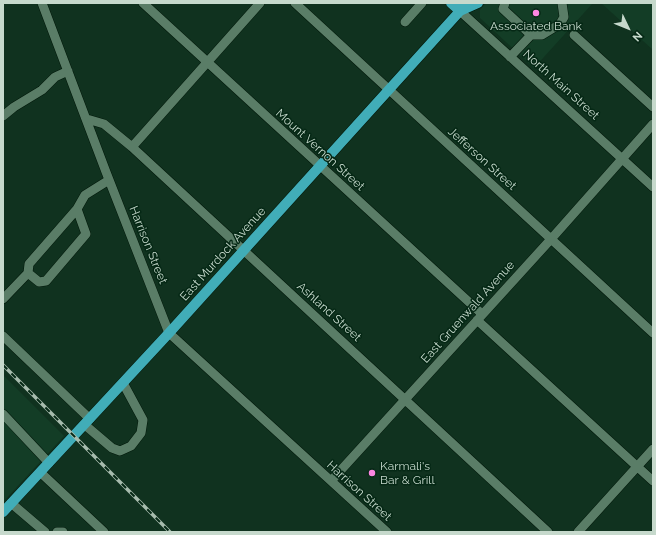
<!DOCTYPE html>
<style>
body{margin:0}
#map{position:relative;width:656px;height:535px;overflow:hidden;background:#10321f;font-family:Raleway,sans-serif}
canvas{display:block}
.frame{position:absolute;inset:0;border:4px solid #c6d9cc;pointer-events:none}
.north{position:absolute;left:608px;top:8px;width:40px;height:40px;-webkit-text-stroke:3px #052815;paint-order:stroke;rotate:133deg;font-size:11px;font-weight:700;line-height:16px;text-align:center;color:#c6d9cc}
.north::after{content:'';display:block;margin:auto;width:14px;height:18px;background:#c6d9cc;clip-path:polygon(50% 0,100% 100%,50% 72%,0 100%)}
</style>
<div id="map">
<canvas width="656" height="535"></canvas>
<div class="frame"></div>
<div class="north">N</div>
</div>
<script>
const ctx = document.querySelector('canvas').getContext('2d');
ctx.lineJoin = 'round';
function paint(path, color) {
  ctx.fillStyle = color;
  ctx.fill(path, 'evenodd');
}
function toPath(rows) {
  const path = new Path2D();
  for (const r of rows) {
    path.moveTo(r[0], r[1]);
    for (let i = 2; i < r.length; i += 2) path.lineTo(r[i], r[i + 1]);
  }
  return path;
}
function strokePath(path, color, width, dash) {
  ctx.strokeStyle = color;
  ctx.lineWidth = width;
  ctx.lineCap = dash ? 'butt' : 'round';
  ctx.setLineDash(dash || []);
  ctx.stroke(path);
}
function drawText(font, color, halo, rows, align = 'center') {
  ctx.font = font + ' Raleway,sans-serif';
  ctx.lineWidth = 3;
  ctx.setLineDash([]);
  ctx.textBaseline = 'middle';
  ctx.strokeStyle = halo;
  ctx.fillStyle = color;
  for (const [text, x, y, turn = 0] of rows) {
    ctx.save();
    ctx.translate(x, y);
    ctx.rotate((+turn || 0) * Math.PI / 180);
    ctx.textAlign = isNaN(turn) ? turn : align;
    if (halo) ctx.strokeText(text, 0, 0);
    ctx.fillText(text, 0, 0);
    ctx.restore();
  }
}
paint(toPath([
 [486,3,593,3,534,68,480,18,480,10],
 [601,3,653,3,653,50],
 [3,375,64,436,3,502]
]), '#133d26');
const minor = toPath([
 [42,3,106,172,169,333,387,532],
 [143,3,482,314],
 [295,3,653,333],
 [505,3,503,9,531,35,510,57],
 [460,11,653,187],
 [405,22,422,3],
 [531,35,542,35,560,24,564,17,562,3],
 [574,35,653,107],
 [3,116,14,107,42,90,55,77,68,71],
 [87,119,104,124,132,147,548,532],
 [132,147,260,3],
 [77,209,86,234,46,281,39,282,28,273,29,264,77,209,85,195,109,180],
 [3,299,28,273],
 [477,320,653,481],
 [3,336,90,419],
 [3,414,49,463],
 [85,425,112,448,120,451,131,446,141,433,143,420,123,383],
 [40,472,104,532],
 [331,481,552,238,653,124],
 [11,503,45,532],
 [57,532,63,532],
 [578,532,653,449]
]);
const major = toPath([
 [451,3,460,11],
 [460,11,478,3],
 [3,512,169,333,460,11,464,3]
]);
strokePath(minor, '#01180a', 10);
strokePath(major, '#01180a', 11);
strokePath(minor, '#5a7d67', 9);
strokePath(major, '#41adb8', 10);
const rail = toPath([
 [3,365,170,532]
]);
strokePath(rail, '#a7bcae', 3.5);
strokePath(rail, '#052815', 2, [6]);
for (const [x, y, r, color] of [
 [536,13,4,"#fd86e2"],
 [372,473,4,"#fd86e2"]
]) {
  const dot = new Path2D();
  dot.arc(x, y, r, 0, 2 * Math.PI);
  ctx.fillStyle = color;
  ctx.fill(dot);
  strokePath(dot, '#052815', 1.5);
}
drawText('12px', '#c6d9cc', '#052815', [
 ["Associated Bank",536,26],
 ["Karmali's",380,466,"left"],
 ["Bar & Grill",380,480,"left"]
]);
drawText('12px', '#c6d9cc', '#052815', [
 ["North Main Street",561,85,42],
 ["Mount Vernon Street",320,150,42],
 ["Jefferson Street",482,159,42],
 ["Harrison Street",148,245,68],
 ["East Murdock Avenue",223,254,-48],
 ["Ashland Street",329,312,42],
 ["East Gruenwald Avenue",468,312,-48],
 ["Harrison Street",359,491,42]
]);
</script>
